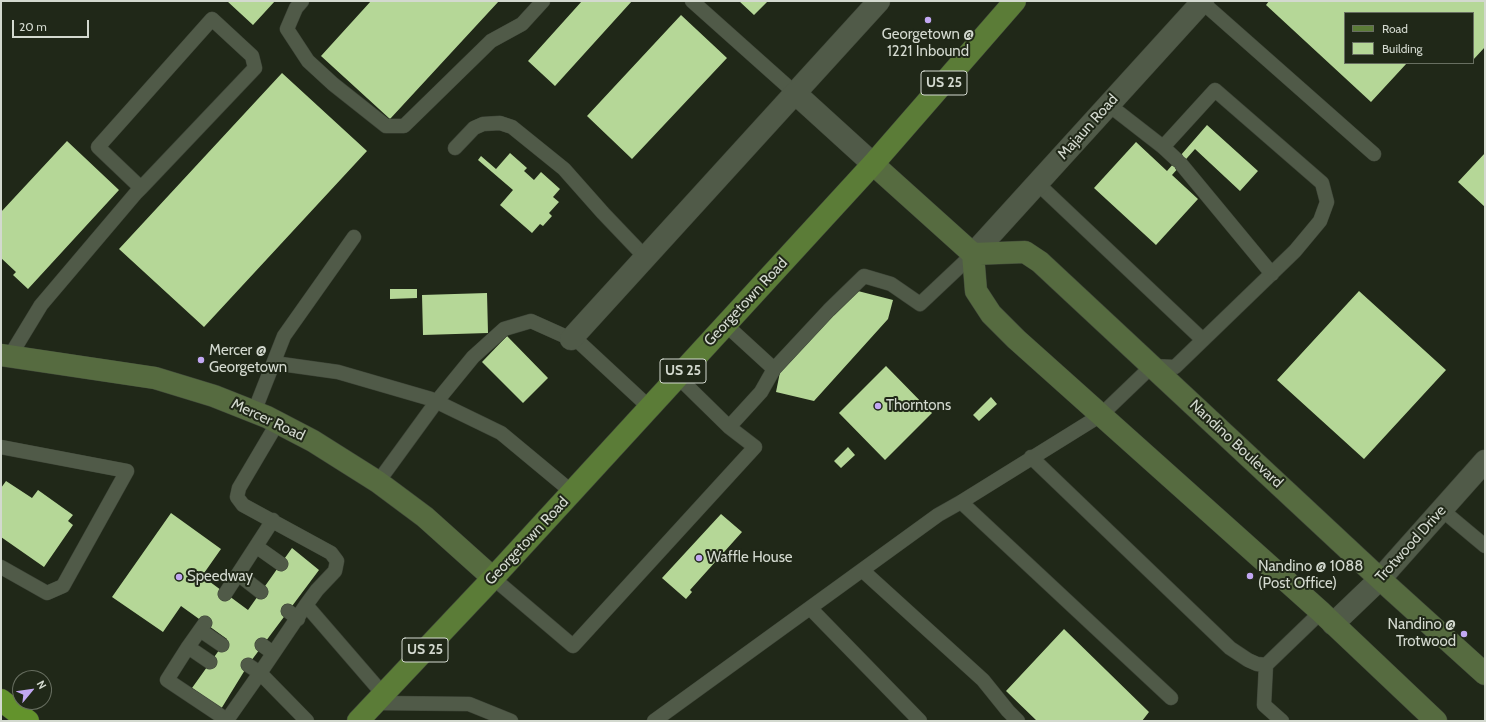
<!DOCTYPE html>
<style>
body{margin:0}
#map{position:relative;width:1486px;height:722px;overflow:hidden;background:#202818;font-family:Cabin,sans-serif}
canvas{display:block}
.frame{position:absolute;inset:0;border:2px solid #d3d9cf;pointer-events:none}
.legend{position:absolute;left:1344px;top:12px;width:130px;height:52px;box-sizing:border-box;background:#202818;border:1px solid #686f61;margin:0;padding:5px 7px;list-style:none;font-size:12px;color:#d3d9cf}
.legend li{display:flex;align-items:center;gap:8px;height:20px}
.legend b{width:20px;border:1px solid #686f61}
.north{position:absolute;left:12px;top:670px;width:40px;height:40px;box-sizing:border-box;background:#202818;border:1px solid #686f61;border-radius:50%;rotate:61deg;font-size:11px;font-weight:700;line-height:16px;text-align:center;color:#d3d9cf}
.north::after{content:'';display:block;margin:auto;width:14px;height:18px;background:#c2a8f3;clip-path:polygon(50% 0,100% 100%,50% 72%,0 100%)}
.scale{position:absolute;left:12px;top:20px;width:77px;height:18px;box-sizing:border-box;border:2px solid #d3d9cf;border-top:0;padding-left:5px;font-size:12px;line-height:14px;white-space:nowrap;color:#d3d9cf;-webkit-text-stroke:3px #202818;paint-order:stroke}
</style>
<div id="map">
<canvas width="1486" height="722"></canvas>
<div class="frame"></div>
<ul class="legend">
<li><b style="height:5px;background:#5b7c37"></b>Road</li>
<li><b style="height:11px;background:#b5d797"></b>Building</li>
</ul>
<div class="north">N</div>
<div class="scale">20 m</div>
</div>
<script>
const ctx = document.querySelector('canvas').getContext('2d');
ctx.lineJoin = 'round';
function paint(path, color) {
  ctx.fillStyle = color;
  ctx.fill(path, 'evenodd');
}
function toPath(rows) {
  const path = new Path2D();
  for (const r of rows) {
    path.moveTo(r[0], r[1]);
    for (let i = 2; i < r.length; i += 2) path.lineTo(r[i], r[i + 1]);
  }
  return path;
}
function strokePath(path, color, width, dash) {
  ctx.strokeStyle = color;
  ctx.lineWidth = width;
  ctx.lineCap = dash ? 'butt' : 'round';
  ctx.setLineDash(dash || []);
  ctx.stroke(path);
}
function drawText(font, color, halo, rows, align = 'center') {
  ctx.font = font + ' Cabin,sans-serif';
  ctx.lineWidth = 4;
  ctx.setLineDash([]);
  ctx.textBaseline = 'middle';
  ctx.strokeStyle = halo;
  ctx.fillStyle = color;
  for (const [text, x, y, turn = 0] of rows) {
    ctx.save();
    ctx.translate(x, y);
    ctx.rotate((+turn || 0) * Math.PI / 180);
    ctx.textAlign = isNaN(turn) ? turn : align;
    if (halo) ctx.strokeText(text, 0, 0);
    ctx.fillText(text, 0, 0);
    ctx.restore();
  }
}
paint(toPath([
 [227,1,275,1,253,25],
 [371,1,499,1,390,119,321,56],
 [582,1,632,1,555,86,528,61],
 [739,1,768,1,754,15],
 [1269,1,1485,1,1485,47,1473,60,1473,13,1345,13,1345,63,1407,63,1371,102,1266,5],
 [681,15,727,58,632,159,587,116],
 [282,73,367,151,204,327,119,249],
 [1207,125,1258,171,1240,191,1195,149,1172,175,1198,199,1156,245,1094,188,1136,142,1167,171],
 [67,141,119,190,28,289,13,275,16,272,1,258,1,212],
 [510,153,527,168,524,171,534,180,541,172,560,189,553,197,559,202,549,213,552,216,543,226,540,224,532,233,500,205,513,190,478,160,481,156,496,169],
 [1485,153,1485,207,1458,182],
 [390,289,417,289,417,298,390,299],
 [854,290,893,300,888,319,814,401,776,392,780,372],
 [1359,291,1446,370,1364,459,1277,380],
 [487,293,488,333,423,335,422,295],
 [507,336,548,378,523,403,482,362],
 [886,366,932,413,885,460,839,413],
 [991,397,997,404,979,421,973,415],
 [848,447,855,455,841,468,834,461],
 [6,481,32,498,38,490,73,515,68,521,73,525,44,567,1,537,1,488],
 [171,513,221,549,202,576,248,610,292,548,319,570,248,665,221,709,192,688,227,639,181,606,163,632,112,597],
 [721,514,742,532,690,590,692,592,686,599,662,578],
 [1064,629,1149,712,1142,721,1037,721,1006,691]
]), '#b5d797');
const lane = toPath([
 [302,1,296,8,287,29,308,61,333,84,386,126,404,126,491,41,522,24,543,1],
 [692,1,795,93],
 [1202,2,1374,154],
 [1109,105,1163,147,1177,160],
 [455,148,474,128,483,124,500,123,512,127,564,169,603,213,645,257],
 [1181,164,1272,274],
 [1037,183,1203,340],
 [726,325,774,369],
 [10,356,41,305,136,193,141,188,255,68,252,56,212,19,98,147,141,188],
 [274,363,338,372,431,399,501,433,572,492],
 [678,377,729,427],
 [254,412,284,336,354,237],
 [278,422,239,488,237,497,243,505,331,553,337,561,335,571,317,590,306,605,383,694],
 [1,447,127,471,63,586,47,593,1,567],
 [1031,457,1230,648,1248,660,1257,664,1266,665],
 [378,482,437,401,473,357,504,329,531,321,580,343,650,408],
 [961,502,1171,698],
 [1442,510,1485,546],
 [257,547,281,564],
 [862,570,983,680,1008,711,1018,721],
 [238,574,261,592],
 [493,578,573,646,755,447,729,427,761,392,774,369,829,310,864,276,891,284,920,304,973,254],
 [225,594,273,520],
 [306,605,260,673,307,721],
 [810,608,920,721],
 [288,611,298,619],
 [205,623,188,647,167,680,227,720,260,673,248,665],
 [200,630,222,645],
 [262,645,273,653],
 [188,647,210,662],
 [375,703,469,704,511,721],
 [654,721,938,515,961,502,1101,415,1152,366,1175,367,1295,251,1320,221,1327,202,1322,183,1215,90,1163,147],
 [1282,721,1264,705,1266,665,1321,612]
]);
const street = toPath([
 [795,93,873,164],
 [973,254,1203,1],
 [571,339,879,1],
 [1333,624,1380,579,1485,461]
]);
const secondary = toPath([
 [873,164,973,254,976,291,991,314,1016,339,1321,612,1436,721],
 [973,254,1025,252,1040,262,1380,579,1485,674],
 [1,355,155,378,214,396,267,417,313,441,378,482,425,517,493,578]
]);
const primary = toPath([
 [358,721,493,578,873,164,1015,1]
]);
const highway = toPath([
 [1,700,28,721]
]);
strokePath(lane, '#3e4538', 15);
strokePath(street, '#3e4538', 23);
strokePath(secondary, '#3e4538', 23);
strokePath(primary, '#3e4538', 23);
strokePath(highway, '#3e4538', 23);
strokePath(lane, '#505a48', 14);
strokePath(street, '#505a48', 22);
strokePath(secondary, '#566b40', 22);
strokePath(primary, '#5b7c37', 22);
strokePath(highway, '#63932c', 22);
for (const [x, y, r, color] of [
 [928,20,4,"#c2a8f3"],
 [201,360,4,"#c2a8f3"],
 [878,406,4,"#c2a8f3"],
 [699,558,4,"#c2a8f3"],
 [1250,576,4,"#c2a8f3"],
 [179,577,4,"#c2a8f3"],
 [1464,634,4,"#c2a8f3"]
]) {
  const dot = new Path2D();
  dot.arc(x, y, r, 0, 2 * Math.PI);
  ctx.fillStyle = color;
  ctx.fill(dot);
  strokePath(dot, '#202818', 1.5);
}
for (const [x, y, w] of [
 [944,83,46],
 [683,371,46],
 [425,650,46]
]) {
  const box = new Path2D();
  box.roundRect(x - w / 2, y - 12, w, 24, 3);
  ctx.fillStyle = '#202818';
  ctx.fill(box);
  strokePath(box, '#d3d9cf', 1);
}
drawText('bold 14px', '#d3d9cf', null, [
 ["US 25",944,83],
 ["US 25",683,371],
 ["US 25",425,650]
]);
drawText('15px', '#d3d9cf', '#202818', [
 ["Georgetown @",928,35,"center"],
 ["1221 Inbound",928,52,"center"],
 ["Mercer @",209,351],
 ["Georgetown",209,368],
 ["Thorntons",886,406],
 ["Waffle House",707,558],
 ["Nandino @ 1088",1258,567],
 ["(Post Office)",1258,584],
 ["Speedway",187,577],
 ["Nandino @",1456,625,"right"],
 ["Trotwood",1456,642,"right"]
], 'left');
drawText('15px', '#d3d9cf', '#202818', [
 ["Majaun Road",1088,127,-48],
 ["Georgetown Road",746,302,-47],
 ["Mercer Road",268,420,25],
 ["Nandino Boulevard",1236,444,43],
 ["Georgetown Road",527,541,-47],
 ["Trotwood Drive",1411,544,-48]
]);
</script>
